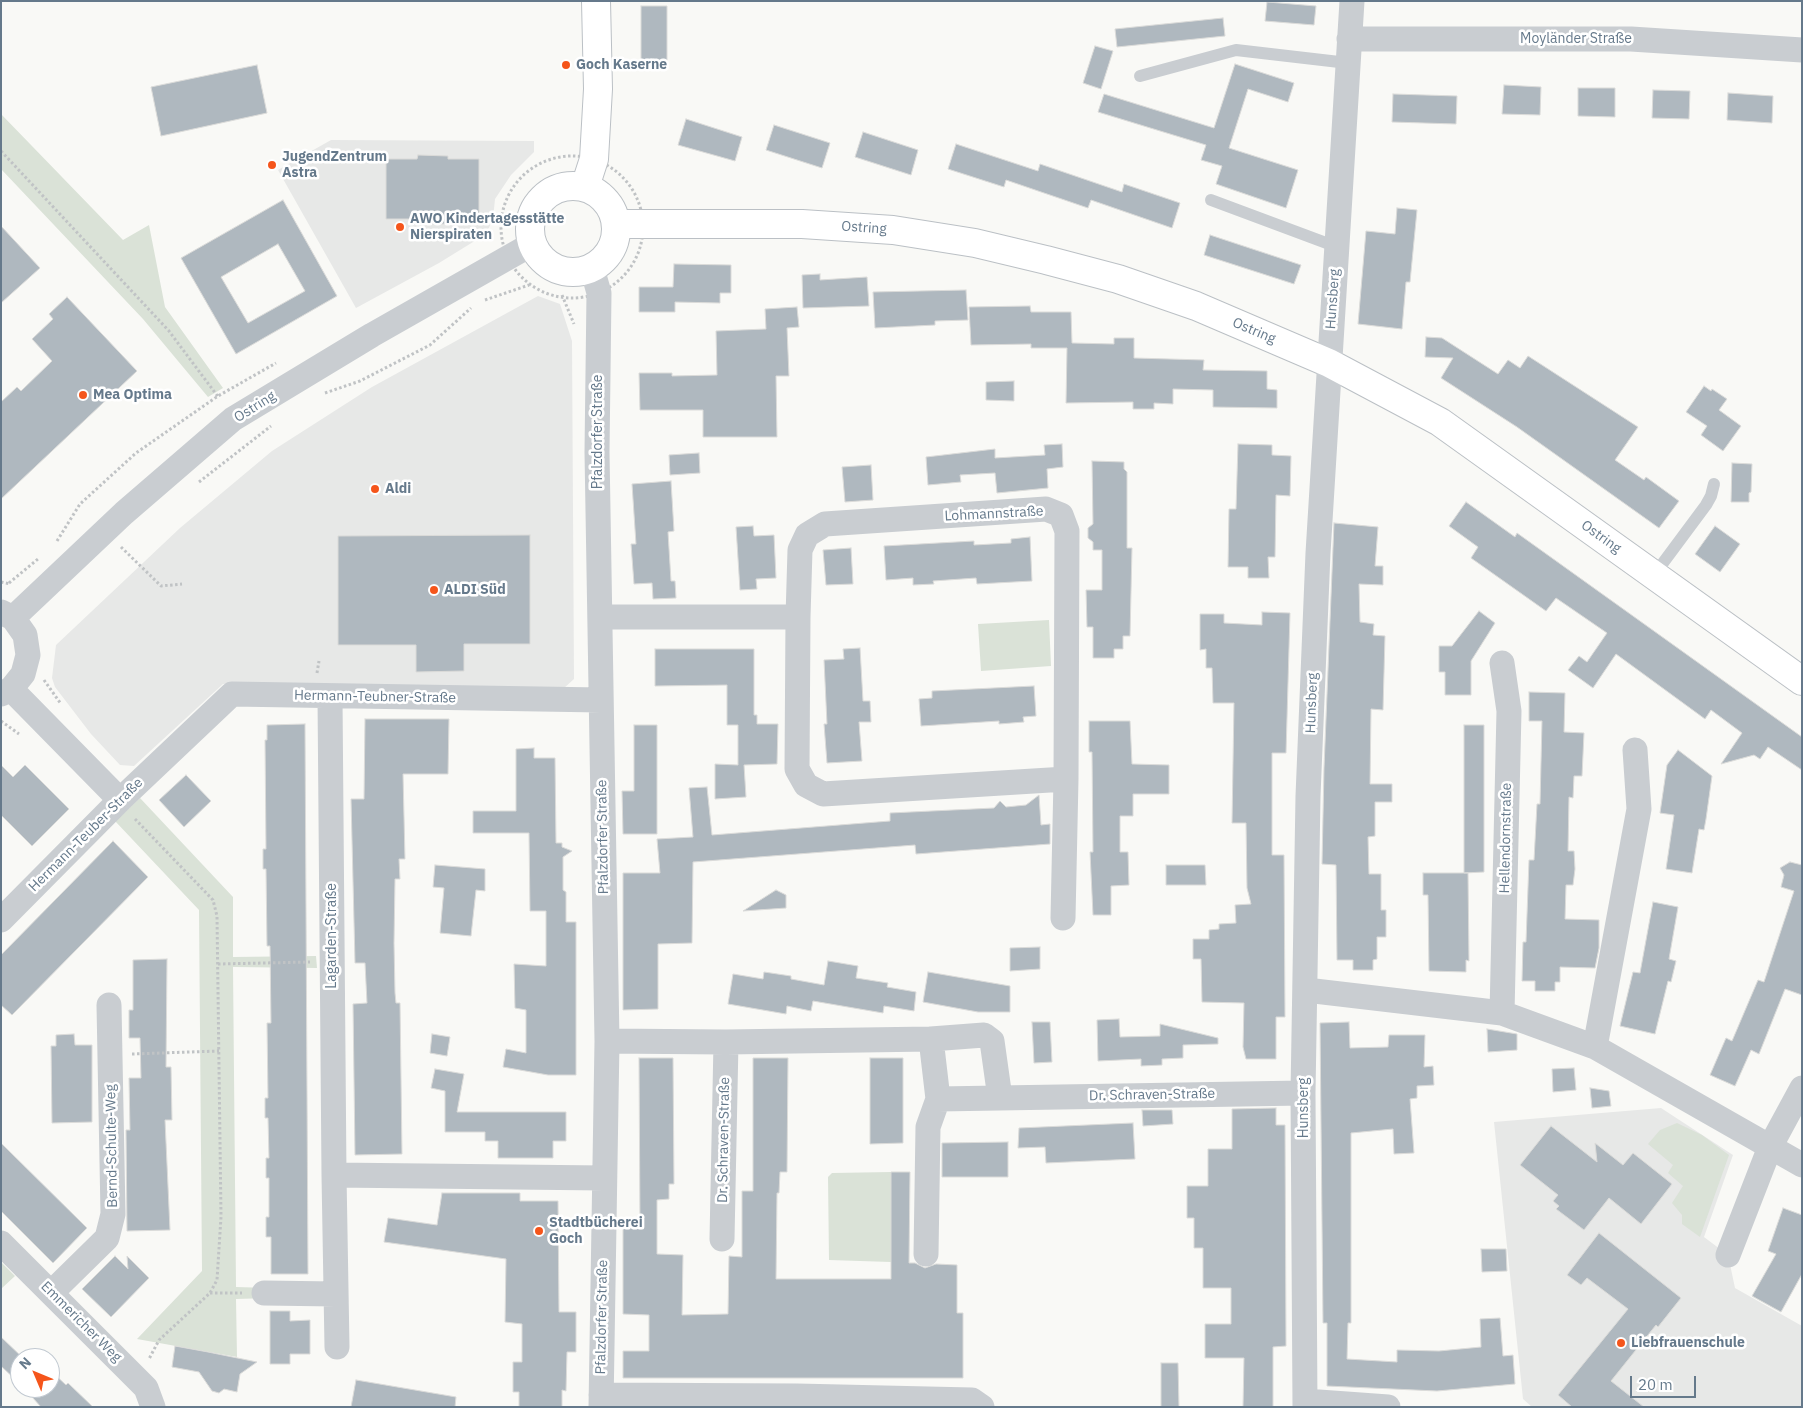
<!DOCTYPE html>
<meta charset="utf-8">
<style>
body{margin:0}
#map{position:relative;width:1803px;height:1408px;overflow:hidden;background:#f9f9f6;font-family:"IBM Plex Sans",sans-serif}
canvas{display:block}
.frame{position:absolute;inset:0;border:2px solid #65798b;pointer-events:none}
.north{position:absolute;left:10px;top:1348px;width:50px;height:50px;box-sizing:border-box;background:#fff;border:1px solid #c1c9d1;border-radius:50%;rotate:315deg;font-size:14px;font-weight:700;line-height:20px;text-align:center;color:#65798b}
.north::after{content:'';display:block;margin:auto;width:18px;height:22px;background:#f5551b;clip-path:polygon(50% 0,100% 100%,50% 72%,0 100%)}
.scale{position:absolute;left:1630px;top:1376px;width:66px;height:22px;box-sizing:border-box;border:2px solid #65798b;border-top:0;padding-left:6px;font-size:15px;line-height:18px;white-space:nowrap;color:#65798b;-webkit-text-stroke:4px #fff;paint-order:stroke}
</style>
<div id="map">
<canvas width="1803" height="1408"></canvas>
<div class="frame"></div>
<div class="north">N</div>
<div class="scale">20 m</div>
</div>
<script>
const ctx = document.querySelector('canvas').getContext('2d');
ctx.lineJoin = 'round';
function paint(path, color) {
  ctx.fillStyle = color;
  ctx.fill(path, 'evenodd');
}
function toPath(rows) {
  const path = new Path2D();
  for (const r of rows) {
    if (r.length === 3) {
      path.moveTo(r[0] + r[2], r[1]);
      path.arc(r[0], r[1], r[2], 0, 2 * Math.PI);
      continue;
    }
    path.moveTo(r[0], r[1]);
    for (let i = 2; i < r.length; i += 2) path.lineTo(r[i], r[i + 1]);
  }
  return path;
}
function strokePath(path, color, width, dash) {
  ctx.strokeStyle = color;
  ctx.lineWidth = width;
  ctx.lineCap = dash ? 'butt' : 'round';
  ctx.setLineDash(dash || []);
  ctx.stroke(path);
}
function drawText(font, color, halo, rows, align = 'center') {
  ctx.font = font + ' "IBM Plex Sans",sans-serif';
  ctx.lineWidth = 5;
  ctx.setLineDash([]);
  ctx.textBaseline = 'middle';
  ctx.strokeStyle = halo;
  ctx.fillStyle = color;
  for (const [text, x, y, turn = 0] of rows) {
    ctx.save();
    ctx.translate(x, y);
    ctx.rotate((+turn || 0) * Math.PI / 180);
    ctx.textAlign = isNaN(turn) ? turn : align;
    if (halo) ctx.strokeText(text, 0, 0);
    ctx.fillText(text, 0, 0);
    ctx.restore();
  }
}
paint(toPath([
 [331,140,534,141,534,152,511,175,495,199,493,219,486,234,439,263,356,308,278,170],
 [538,296,560,304,572,341,574,679,563,689,223,684,134,766,120,765,91,734,55,687,52,678,56,645,180,528,272,451,372,387],
 [1661,1108,1733,1155,1704,1237,1728,1255,1735,1288,1802,1326,1802,1407,1532,1407,1523,1399,1494,1122]
]), '#e7e8e7');
paint(toPath([
 [1,114,123,240,149,225,165,307,223,388,208,397,143,319,1,169],
 [1049,620,1051,666,981,671,978,624],
 [140,798,233,897,233,957,316,956,317,968,233,967,236,1287,270,1288,270,1298,236,1299,237,1357,137,1339,202,1271,199,910,115,821],
 [1677,1123,1702,1135,1729,1155,1700,1237,1682,1224,1682,1215,1672,1203,1683,1186,1668,1173,1673,1165,1648,1144,1660,1130],
 [891,1172,891,1262,829,1260,828,1177,832,1173],
 [1,1262,15,1276,1,1289]
]), '#dae2d7');
const building = toPath([
 [1267,2,1316,6,1314,25,1265,21,1267,2],
 [641,6,667,6,667,65,641,65,641,6],
 [1223,18,1225,36,1117,47,1115,29,1223,18],
 [1095,46,1113,51,1101,89,1083,83,1095,46],
 [1235,64,1294,83,1288,102,1248,89,1229,148,1298,170,1286,208,1216,184,1222,166,1201,160,1206,145,1098,112,1104,94,1214,128,1235,64],
 [257,65,267,113,161,136,151,87,257,65],
 [1504,85,1541,87,1540,115,1502,114,1504,85],
 [1578,88,1615,88,1615,117,1578,116,1578,88],
 [1653,90,1690,91,1689,119,1652,118,1653,90],
 [1728,93,1773,96,1772,123,1727,120,1728,93],
 [1393,94,1457,96,1456,124,1392,122,1393,94],
 [686,119,742,137,735,161,678,145,686,119],
 [774,125,830,143,822,168,766,150,774,125],
 [863,132,918,150,911,175,855,157,863,132],
 [956,144,1038,171,1040,164,1122,192,1124,184,1180,203,1172,228,1091,200,1088,208,1006,180,1004,187,948,169,956,144],
 [418,155,448,156,448,159,479,159,479,219,448,219,448,224,417,224,417,219,386,219,386,159,417,159,418,155],
 [283,200,337,296,236,354,181,258,283,200],
 [278,244,305,291,248,323,221,277,278,244],
 [1397,208,1417,210,1410,282,1406,282,1402,329,1358,324,1366,231,1395,234,1397,208],
 [1,226,40,268,1,303,1,226],
 [1210,235,1301,265,1294,284,1204,255,1210,235],
 [674,264,731,265,731,293,720,293,720,303,675,302,675,312,639,312,639,287,673,287,674,264],
 [820,274,820,280,867,277,869,306,803,308,802,275,820,274],
 [966,290,968,320,935,321,935,325,875,328,873,292,966,290],
 [67,297,137,371,1,499,1,402,17,387,21,391,52,361,32,339,53,319,49,314,67,297],
 [1030,306,1031,312,1071,312,1072,343,1114,344,1114,338,1134,338,1134,358,1204,360,1203,370,1267,371,1267,389,1277,390,1277,408,1213,407,1213,390,1173,389,1173,404,1154,403,1154,409,1133,409,1133,402,1066,403,1067,348,1031,348,1031,344,971,345,969,307,1030,306],
 [797,307,799,327,787,328,789,376,776,376,777,437,703,437,703,410,640,410,639,373,672,373,672,376,717,375,716,331,766,329,765,309,797,307],
 [1426,337,1442,338,1498,374,1508,360,1520,368,1528,356,1638,427,1615,460,1644,480,1646,477,1679,501,1659,528,1517,427,1441,378,1453,358,1425,357,1426,337],
 [1014,381,1014,401,986,400,986,382,1014,381],
 [1704,386,1711,391,1712,389,1727,399,1719,410,1741,426,1723,451,1701,435,1707,426,1686,412,1704,386],
 [1062,444,1063,467,1047,469,1048,488,997,493,995,473,960,475,961,482,928,485,926,457,995,449,995,458,1045,455,1044,445,1062,444],
 [1238,444,1272,445,1272,455,1291,456,1290,496,1276,495,1275,557,1268,557,1269,578,1248,578,1248,567,1228,567,1229,509,1236,509,1238,444],
 [699,453,700,473,670,475,669,455,699,453],
 [1092,461,1124,462,1124,469,1127,472,1127,548,1132,548,1130,636,1123,636,1123,649,1114,649,1114,658,1093,658,1093,627,1087,627,1086,590,1102,590,1102,550,1093,550,1093,542,1088,538,1088,528,1093,524,1092,461],
 [1732,463,1752,464,1751,492,1749,493,1749,502,1731,502,1732,463],
 [871,465,873,500,845,502,842,467,871,465],
 [671,481,674,531,668,532,671,581,675,581,676,598,653,599,652,583,634,584,631,544,636,544,632,484,671,481],
 [1466,502,1515,537,1517,533,1802,737,1802,770,1768,747,1760,759,1754,755,1721,764,1742,733,1711,710,1705,719,1616,654,1593,688,1568,670,1579,656,1587,662,1607,633,1556,598,1546,611,1471,558,1478,547,1449,526,1466,502],
 [1334,523,1378,527,1375,566,1383,566,1383,585,1359,584,1360,622,1374,624,1373,635,1385,636,1383,710,1371,709,1370,784,1392,784,1392,802,1375,802,1375,836,1368,837,1369,874,1381,874,1381,910,1386,910,1386,937,1377,937,1377,959,1373,960,1373,970,1353,970,1353,960,1337,960,1336,865,1322,864,1324,768,1334,523],
 [753,526,754,536,774,535,776,578,756,579,757,589,740,590,736,527,753,526],
 [1715,526,1740,544,1720,572,1695,554,1715,526],
 [530,535,530,644,464,644,464,671,416,672,416,645,338,645,338,536,530,535],
 [1030,537,1032,581,977,584,976,578,933,581,934,584,913,585,913,578,886,580,884,546,974,541,974,545,1011,543,1011,539,1030,537],
 [851,548,853,584,826,585,823,550,851,548],
 [1479,611,1495,623,1471,661,1471,695,1445,695,1445,672,1439,672,1439,646,1452,646,1479,611],
 [1262,612,1290,613,1286,753,1272,753,1272,855,1284,855,1285,1017,1276,1017,1276,1059,1246,1059,1243,1047,1244,1003,1202,1002,1201,959,1193,959,1193,939,1209,939,1209,930,1219,929,1219,924,1236,923,1235,905,1251,904,1247,888,1246,823,1232,823,1234,703,1213,703,1212,668,1206,668,1206,649,1200,650,1200,614,1224,614,1224,623,1262,625,1262,612],
 [860,648,863,701,870,701,871,722,859,722,862,761,827,763,824,724,827,724,824,660,844,659,843,649,860,648],
 [655,649,754,649,754,715,757,715,757,724,778,724,777,764,744,765,746,797,715,799,715,764,738,765,738,725,727,725,727,685,655,686,655,649],
 [1034,686,1036,716,1023,717,1024,722,999,724,999,721,921,726,919,699,932,698,932,691,1034,686],
 [1529,692,1565,693,1564,732,1584,733,1582,776,1574,776,1573,798,1569,797,1568,851,1574,851,1575,869,1573,885,1566,885,1565,919,1599,920,1599,948,1595,968,1560,967,1560,982,1555,982,1555,991,1535,991,1535,981,1522,981,1523,942,1526,942,1529,860,1534,860,1537,804,1540,804,1542,721,1529,721,1529,692],
 [365,719,449,719,448,774,403,774,405,859,399,859,400,879,395,879,394,943,395,993,396,1003,400,1003,402,1154,355,1155,353,1004,367,1003,365,963,355,963,351,799,364,799,365,719],
 [1089,721,1130,721,1132,764,1169,765,1169,794,1133,794,1133,816,1120,816,1120,852,1128,852,1129,885,1111,886,1111,915,1093,915,1090,852,1093,852,1092,752,1089,752,1089,721],
 [305,724,308,1274,271,1274,271,1237,266,1237,266,1217,269,1217,269,1178,266,1178,266,1158,269,1158,268,1118,265,1118,265,1098,268,1098,267,1023,271,1023,270,946,267,946,266,869,263,869,263,849,266,849,265,740,267,740,267,725,305,724],
 [634,725,657,725,657,834,623,834,622,791,634,791,634,725],
 [1464,725,1484,725,1484,872,1464,873,1464,725],
 [534,748,534,758,555,758,556,843,562,843,562,847,572,851,563,857,563,890,566,892,566,922,576,922,576,1075,548,1075,503,1067,506,1049,526,1053,526,1010,515,1008,514,964,546,966,546,911,530,911,529,833,473,833,473,811,516,811,516,749,534,748],
 [1678,750,1712,776,1706,819,1704,830,1699,829,1692,873,1666,869,1674,815,1660,813,1667,765,1678,750],
 [1,765,13,777,25,765,69,809,32,846,1,815,1,765],
 [186,775,211,801,184,827,159,800,186,775],
 [707,787,712,835,890,821,890,813,994,808,1000,801,1006,807,1026,805,1039,795,1041,825,1050,824,1050,844,916,854,915,845,693,862,692,943,658,944,658,1009,623,1010,623,873,660,873,657,839,693,837,689,788,707,787],
 [113,841,148,877,12,1015,1,1005,1,955,113,841],
 [1790,862,1802,865,1802,995,1785,989,1759,1054,1751,1050,1735,1086,1710,1075,1726,1038,1732,1041,1758,980,1764,982,1794,891,1781,887,1784,875,1780,868,1790,862],
 [435,865,485,869,485,891,476,890,471,936,440,933,444,888,433,887,435,865],
 [1166,865,1205,865,1206,885,1166,885,1166,865],
 [1423,873,1468,873,1469,961,1466,960,1466,972,1429,971,1428,895,1423,895,1423,873],
 [776,890,786,895,786,908,743,911,776,890],
 [1653,902,1678,907,1669,959,1676,961,1671,982,1668,981,1655,1034,1620,1026,1633,972,1640,973,1653,902],
 [1040,947,1040,969,1010,971,1010,948,1040,947],
 [167,959,166,1067,171,1067,172,1120,165,1120,170,1230,127,1231,126,1130,130,1130,129,1078,141,1078,140,1038,129,1038,129,1010,133,1010,133,960,167,959],
 [828,961,858,966,856,978,888,983,887,987,916,992,914,1011,884,1006,883,1013,813,1001,811,1011,787,1006,786,1014,728,1004,733,974,763,979,764,972,791,976,791,979,824,985,828,961],
 [928,972,1010,986,1010,1012,978,1012,923,1002,928,972],
 [1119,1019,1120,1037,1160,1036,1160,1024,1218,1038,1218,1044,1183,1045,1183,1058,1162,1059,1162,1065,1141,1066,1141,1059,1098,1061,1097,1020,1119,1019],
 [1032,1022,1050,1022,1052,1062,1034,1063,1032,1022],
 [1349,1022,1350,1048,1388,1047,1389,1035,1425,1035,1424,1067,1433,1066,1434,1085,1417,1086,1417,1098,1410,1099,1414,1153,1394,1154,1393,1129,1351,1133,1351,1323,1348,1323,1347,1359,1397,1362,1397,1350,1439,1351,1481,1347,1480,1319,1500,1318,1503,1356,1513,1355,1515,1384,1437,1391,1327,1386,1327,1323,1323,1323,1320,1023,1349,1022],
 [1487,1029,1517,1034,1517,1050,1488,1052,1487,1029],
 [74,1034,75,1045,92,1045,92,1122,52,1123,51,1046,56,1046,56,1035,74,1034],
 [432,1034,450,1037,447,1056,430,1053,432,1034],
 [639,1058,673,1058,674,1184,669,1184,669,1199,657,1200,657,1254,683,1255,682,1315,728,1314,729,1256,742,1257,742,1191,753,1191,753,1058,788,1058,787,1172,780,1172,779,1193,777,1193,776,1279,891,1279,891,1172,910,1172,909,1263,915,1263,925,1268,936,1264,957,1265,957,1313,963,1313,963,1378,623,1378,623,1351,649,1351,649,1315,623,1314,623,1223,640,1223,639,1058],
 [870,1058,903,1058,903,1143,870,1144,870,1058],
 [1574,1068,1576,1090,1553,1092,1552,1069,1574,1068],
 [435,1069,464,1074,457,1112,566,1112,566,1141,553,1141,553,1158,498,1158,498,1141,485,1141,485,1132,445,1132,445,1091,431,1088,435,1069],
 [1590,1088,1609,1091,1611,1106,1592,1108,1590,1088],
 [1276,1108,1276,1125,1285,1125,1286,1346,1273,1347,1273,1407,1243,1407,1244,1358,1205,1358,1205,1324,1231,1324,1231,1288,1203,1288,1203,1248,1194,1248,1194,1218,1187,1218,1187,1186,1208,1186,1208,1149,1232,1149,1232,1109,1276,1108],
 [1142,1110,1172,1110,1173,1124,1143,1126,1142,1110],
 [1133,1123,1135,1159,1046,1163,1045,1147,1018,1148,1019,1128,1133,1123],
 [1551,1126,1597,1162,1595,1143,1623,1165,1633,1153,1672,1184,1641,1224,1609,1198,1584,1230,1556,1209,1559,1206,1553,1201,1558,1195,1520,1165,1551,1126],
 [1008,1142,1008,1177,942,1177,942,1143,1008,1142],
 [1,1143,87,1228,53,1263,1,1211,1,1143],
 [442,1193,520,1193,520,1201,558,1201,559,1312,576,1312,576,1352,567,1352,566,1391,562,1390,562,1407,519,1407,519,1392,513,1392,513,1362,522,1362,522,1324,505,1322,506,1259,384,1242,388,1218,437,1225,442,1193],
 [1783,1208,1802,1215,1802,1274,1781,1312,1752,1296,1776,1254,1768,1251,1783,1208],
 [1599,1233,1681,1298,1658,1327,1656,1325,1611,1381,1644,1407,1572,1407,1558,1395,1628,1309,1587,1278,1581,1285,1567,1275,1599,1233],
 [1481,1249,1506,1249,1507,1271,1482,1272,1481,1249],
 [115,1256,128,1269,127,1256,149,1278,111,1317,82,1289,115,1256],
 [270,1311,290,1311,290,1321,310,1320,310,1354,290,1354,290,1364,270,1364,270,1311],
 [1,1337,23,1358,20,1358,20,1384,1,1366,1,1337],
 [175,1346,208,1352,257,1362,240,1374,237,1392,224,1389,219,1393,212,1391,199,1372,172,1367,175,1346],
 [1161,1363,1178,1363,1179,1407,1161,1407,1161,1363],
 [50,1370,66,1385,68,1383,93,1407,41,1407,24,1388,50,1388,50,1370],
 [356,1380,456,1397,455,1407,351,1407,356,1380]
]);
paint(building, '#afb8bf');
strokePath(building, '#dbdbd9', 1);
const secondary = toPath([
 [573,229,43],
 [585,187,594,159,598,89,596,1],
 [617,224,802,224,893,230,975,243,1046,260,1118,279,1196,306,1329,363,1440,422,1802,681]
]);
strokePath(secondary, '#bbc0c5', 30);
strokePath(toPath([
 [1,151,169,331,219,398],
 [572,227,71],
 [562,295,574,324],
 [485,300,529,285],
 [325,393,360,381,430,345,471,308],
 [199,482,271,426],
 [57,541,80,504,136,453,218,396,276,363],
 [121,547,161,586,182,584],
 [1,582,10,584],
 [9,583,38,559],
 [317,673,319,661],
 [44,680,61,704],
 [1,721,19,734],
 [135,819,213,900,217,916,221,1217,217,1280,210,1293,159,1340,149,1359],
 [218,964,310,962],
 [132,1054,219,1051],
 [210,1293,242,1293]
]), '#c0c3c5', 3, [2.5, 2.5]);
strokePath(toPath([
 [1140,76,1236,50,1348,63],
 [1211,200,1337,247],
 [1654,575,1706,505,1711,496,1714,484]
]), '#c9cdd1', 12);
strokePath(toPath([
 [1349,39,1631,39,1802,50],
 [592,268,599,293,597,452,607,1041,601,1407],
 [1,612,13,618,25,635,28,655,23,674,11,689,1,694],
 [602,617,798,617,797,769,806,785,823,794,1066,779,1067,531,1061,515,1046,509,825,524,807,535,800,550,798,617],
 [13,618,124,513,233,419,372,335,532,244],
 [11,689,120,800],
 [330,697,334,1175,604,1178],
 [1063,918,1066,779],
 [1,920,120,800,232,694,601,700],
 [1306,990,1502,1013,1595,1047,1802,1165],
 [1502,1013,1509,711,1502,663],
 [931,1039,938,1099,1303,1093],
 [607,1041,726,1042,931,1039,984,1035,992,1041,1000,1098],
 [1595,1047,1639,809,1635,750],
 [334,1175,337,1347],
 [722,1239,726,1042],
 [1,1243,146,1388,153,1407],
 [926,1254,928,1127,938,1099],
 [1728,1255,1770,1147,1802,1088],
 [52,1292,107,1238,113,1214,109,1005],
 [264,1293,336,1294],
 [601,1395,797,1396,972,1400,982,1407],
 [1305,1401,1388,1407],
 [1305,1407,1303,1093,1308,796,1318,553,1352,1]
]), '#c9cdd1', 25);
strokePath(secondary, '#fff', 28);
for (const [x, y, r, color] of [
 [566,65,5,"#f5551b"],
 [272,165,5,"#f5551b"],
 [400,227,5,"#f5551b"],
 [83,395,5,"#f5551b"],
 [375,489,5,"#f5551b"],
 [434,590,5,"#f5551b"],
 [539,1231,5,"#f5551b"],
 [1621,1343,5,"#f5551b"]
]) {
  const dot = new Path2D();
  dot.arc(x, y, r, 0, 2 * Math.PI);
  ctx.fillStyle = color;
  ctx.fill(dot);
  strokePath(dot, '#fff', 2);
}
drawText('14px', '#65798b', '#fff', [
 ["Moyländer Straße",1576,39],
 ["Ostring",864,228,4],
 ["Hunsberg",1333,299,-86],
 ["Ostring",1254,331,23],
 ["Ostring",255,407,-32],
 ["Pfalzdorfer Straße",598,432,-90],
 ["Lohmannstraße",994,514,-3],
 ["Ostring",1601,537,36],
 ["Hermann-Teubner-Straße",375,697,1],
 ["Hunsberg",1312,703,-88],
 ["Hermann-Teuber-Straße",86,835,-45],
 ["Pfalzdorfer Straße",603,837,-91],
 ["Hellendornstraße",1506,838,-89],
 ["Lagarden-Straße",332,936,-90],
 ["Dr. Schraven-Straße",1152,1095,-1],
 ["Hunsberg",1304,1108,-90],
 ["Dr. Schraven-Straße",724,1140,-89],
 ["Bernd-Schulte-Weg",112,1146,-91],
 ["Pfalzdorfer Straße",602,1317,-89],
 ["Emmericher Weg",81,1322,45]
]);
drawText('bold 14px', '#65798b', '#fff', [
 ["Goch Kaserne",576,65],
 ["JugendZentrum",282,157],
 ["Astra",282,173],
 ["AWO Kindertagesstätte",410,219],
 ["Nierspiraten",410,235],
 ["Mea Optima",93,395],
 ["Aldi",385,489],
 ["ALDI Süd",444,590],
 ["Stadtbücherei",549,1223],
 ["Goch",549,1239],
 ["Liebfrauenschule",1631,1343]
], 'left');
</script>
